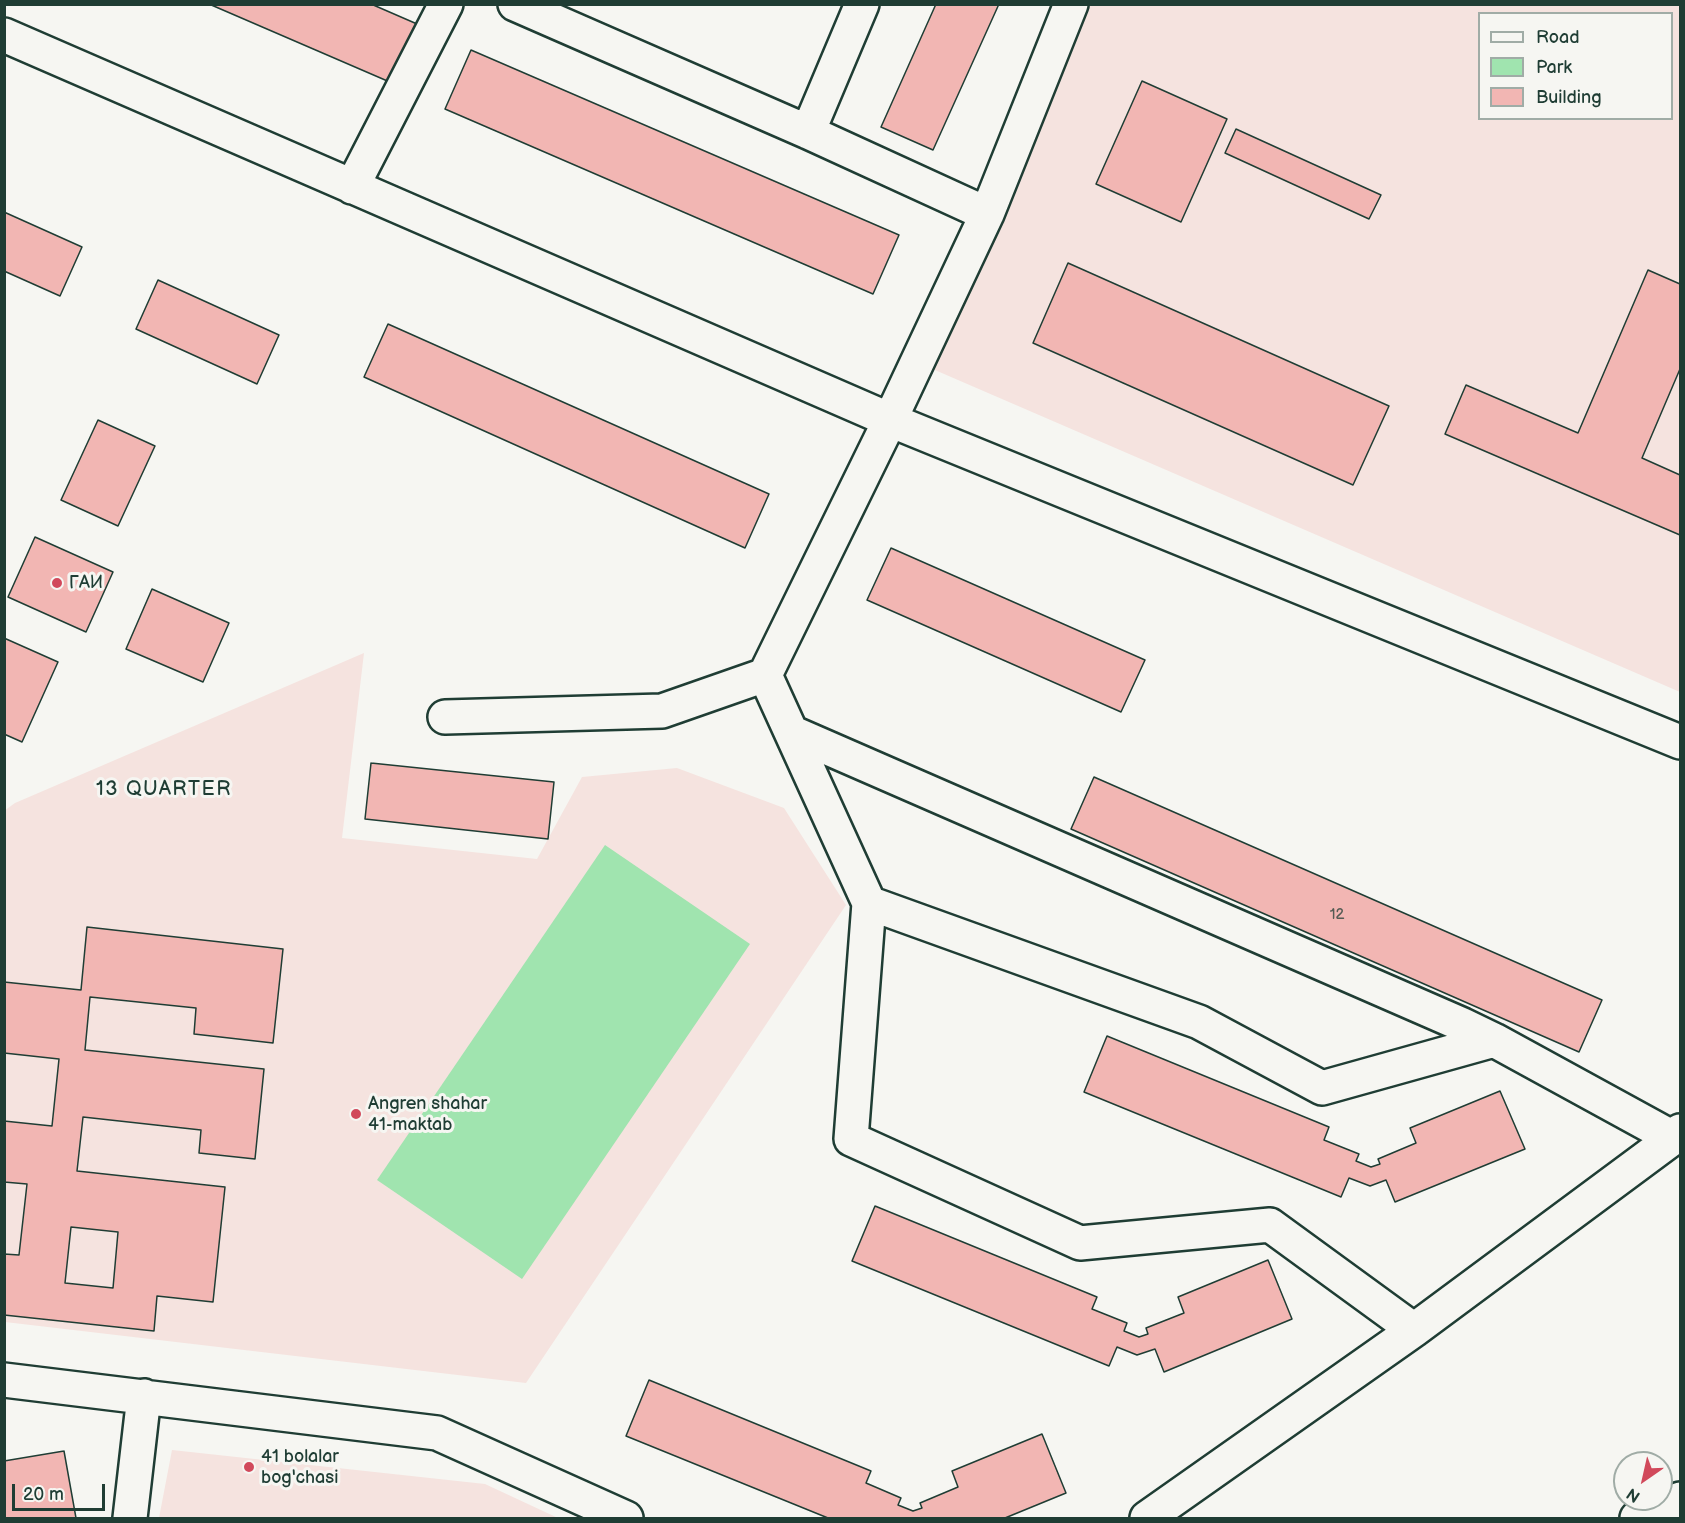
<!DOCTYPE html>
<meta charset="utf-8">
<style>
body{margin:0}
#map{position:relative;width:1685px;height:1523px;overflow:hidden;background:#f6f6f2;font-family:"Balsamiq Sans",sans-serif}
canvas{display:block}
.frame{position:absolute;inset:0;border:6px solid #1f3d34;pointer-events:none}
.legend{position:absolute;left:1478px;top:12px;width:195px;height:108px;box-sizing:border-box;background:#f6f6f2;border:2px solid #a0aca6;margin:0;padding:8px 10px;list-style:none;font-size:18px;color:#1f3d34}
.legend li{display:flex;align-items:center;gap:12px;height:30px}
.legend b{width:30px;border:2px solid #a0aca6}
.north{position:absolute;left:1613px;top:1451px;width:60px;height:60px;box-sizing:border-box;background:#f6f6f2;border:2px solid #a0aca6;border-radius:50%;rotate:214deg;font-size:16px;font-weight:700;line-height:24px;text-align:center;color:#1f3d34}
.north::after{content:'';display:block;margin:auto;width:21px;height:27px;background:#d1495b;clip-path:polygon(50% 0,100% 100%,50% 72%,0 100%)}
.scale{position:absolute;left:12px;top:1484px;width:93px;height:27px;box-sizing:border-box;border:3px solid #1f3d34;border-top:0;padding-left:8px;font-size:18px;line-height:21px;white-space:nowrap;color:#1f3d34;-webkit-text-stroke:4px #f6f6f2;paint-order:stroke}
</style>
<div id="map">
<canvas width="1685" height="1523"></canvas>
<div class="frame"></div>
<ul class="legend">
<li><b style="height:8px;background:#f6f6f2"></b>Road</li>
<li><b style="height:16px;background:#a0e4af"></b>Park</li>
<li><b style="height:16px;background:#f2b6b3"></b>Building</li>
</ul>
<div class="north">N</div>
<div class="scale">20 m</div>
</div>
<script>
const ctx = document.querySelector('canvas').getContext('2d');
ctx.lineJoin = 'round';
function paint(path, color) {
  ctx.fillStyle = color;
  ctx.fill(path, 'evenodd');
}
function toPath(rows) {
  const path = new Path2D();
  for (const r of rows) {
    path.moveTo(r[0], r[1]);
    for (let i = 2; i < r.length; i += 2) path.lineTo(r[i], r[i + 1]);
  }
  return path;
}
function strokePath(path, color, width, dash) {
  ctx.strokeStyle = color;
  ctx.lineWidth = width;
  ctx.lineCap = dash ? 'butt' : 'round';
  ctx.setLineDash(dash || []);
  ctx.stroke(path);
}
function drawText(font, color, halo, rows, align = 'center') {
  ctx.font = font + ' "Balsamiq Sans",sans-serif';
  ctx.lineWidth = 6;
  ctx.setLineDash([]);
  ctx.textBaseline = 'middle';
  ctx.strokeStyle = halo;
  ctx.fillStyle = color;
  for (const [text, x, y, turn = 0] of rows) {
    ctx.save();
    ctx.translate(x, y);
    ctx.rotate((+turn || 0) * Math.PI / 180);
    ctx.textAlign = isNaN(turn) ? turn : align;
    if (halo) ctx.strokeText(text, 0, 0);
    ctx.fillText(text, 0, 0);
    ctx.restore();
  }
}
paint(toPath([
 [1079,5,1680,5,1680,692,914,361],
 [1480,14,1672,14,1672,118,1480,118],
 [364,653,342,838,537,859,582,777,677,768,784,808,846,905,526,1383,5,1322,4,811,15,803],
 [172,1450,485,1484,558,1518,159,1518]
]), '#f5e3df');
paint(toPath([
 [605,845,750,944,522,1279,377,1180]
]), '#a0e4af');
const building = toPath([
 [209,4,371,4,424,27,399,86,209,4],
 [936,4,999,4,933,150,881,127,936,4],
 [471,50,899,235,873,294,445,109,471,50],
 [1142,81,1227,119,1181,222,1096,184,1142,81],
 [1236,129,1381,195,1369,219,1225,153,1236,129],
 [4,212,82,247,60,296,4,271,4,212],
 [1068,263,1389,406,1353,485,1033,343,1068,263],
 [1648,270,1680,284,1680,369,1642,458,1680,475,1680,535,1445,434,1466,385,1578,433,1648,270],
 [158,280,279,335,257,384,136,329,158,280],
 [388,324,769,494,745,548,364,377,388,324],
 [98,420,155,446,118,526,61,500,98,420],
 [35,537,113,572,86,632,8,597,35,537],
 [891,548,1145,660,1121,712,867,600,891,548],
 [152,589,229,623,203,682,126,649,152,589],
 [4,638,58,662,22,742,4,734,4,638],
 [371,763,554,782,548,839,365,819,371,763],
 [1094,777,1602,1000,1579,1052,1071,829,1094,777],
 [87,927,283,949,273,1043,194,1034,196,1008,90,997,85,1050,264,1069,255,1159,199,1153,201,1130,83,1117,77,1171,225,1187,213,1302,157,1296,154,1331,4,1315,4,1254,19,1255,27,1184,4,1182,4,1121,52,1126,59,1059,4,1053,4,982,81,990,87,927],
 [71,1227,118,1232,113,1288,65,1283,71,1227],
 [1107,1036,1329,1127,1324,1140,1359,1154,1356,1161,1371,1167,1380,1164,1378,1159,1416,1143,1410,1128,1500,1091,1525,1149,1395,1202,1386,1180,1370,1186,1349,1178,1341,1197,1084,1092,1107,1036],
 [875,1206,1097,1297,1092,1309,1127,1323,1124,1331,1139,1337,1148,1334,1146,1328,1184,1313,1178,1297,1268,1260,1292,1319,1164,1372,1155,1349,1137,1355,1117,1347,1109,1366,852,1261,875,1206],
 [649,1380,871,1471,866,1483,901,1498,898,1505,913,1511,922,1508,920,1503,958,1487,952,1471,1042,1434,1066,1493,1005,1518,828,1518,626,1436,649,1380],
 [64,1451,76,1518,5,1518,4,1461,64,1451]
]);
paint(building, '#f2b6b3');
strokePath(building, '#1f3d34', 1.5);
const minor = toPath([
 [515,4,808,132,987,214],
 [4,35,890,420,1680,742],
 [808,132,862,4],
 [352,187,446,4],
 [765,675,869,903,851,1139,1080,1243,1270,1225,1414,1330],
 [445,717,662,711,765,675,890,420,987,214,1071,4],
 [791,732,1463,1025,1494,1040,1673,1138],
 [869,903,1199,1022,1322,1088,1494,1040],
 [4,1380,437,1433,626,1518],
 [130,1518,144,1396],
 [1147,1518,1414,1330,1673,1138,1680,1131],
 [1637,1518,1680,1499]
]);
strokePath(minor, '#1f3d34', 38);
strokePath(minor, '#f6f6f2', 33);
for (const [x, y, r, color] of [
 [57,583,6,"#d1495b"],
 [356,1114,6,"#d1495b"],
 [249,1467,6,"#d1495b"]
]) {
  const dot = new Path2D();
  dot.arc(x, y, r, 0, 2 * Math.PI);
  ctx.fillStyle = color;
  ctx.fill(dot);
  strokePath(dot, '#f6f6f2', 2);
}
drawText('15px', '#545b54', null, [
 ["12",1337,915]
]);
drawText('18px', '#1f3d34', '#f6f6f2', [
 ["ГАИ",69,583],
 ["Angren shahar",368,1104],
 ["41-maktab",368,1125],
 ["41 bolalar",261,1457],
 ["bog'chasi",261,1478]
], 'left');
ctx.letterSpacing = '1.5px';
drawText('20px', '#1f3d34', '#f6f6f2', [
 ["13 QUARTER",164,790]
]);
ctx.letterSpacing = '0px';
</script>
